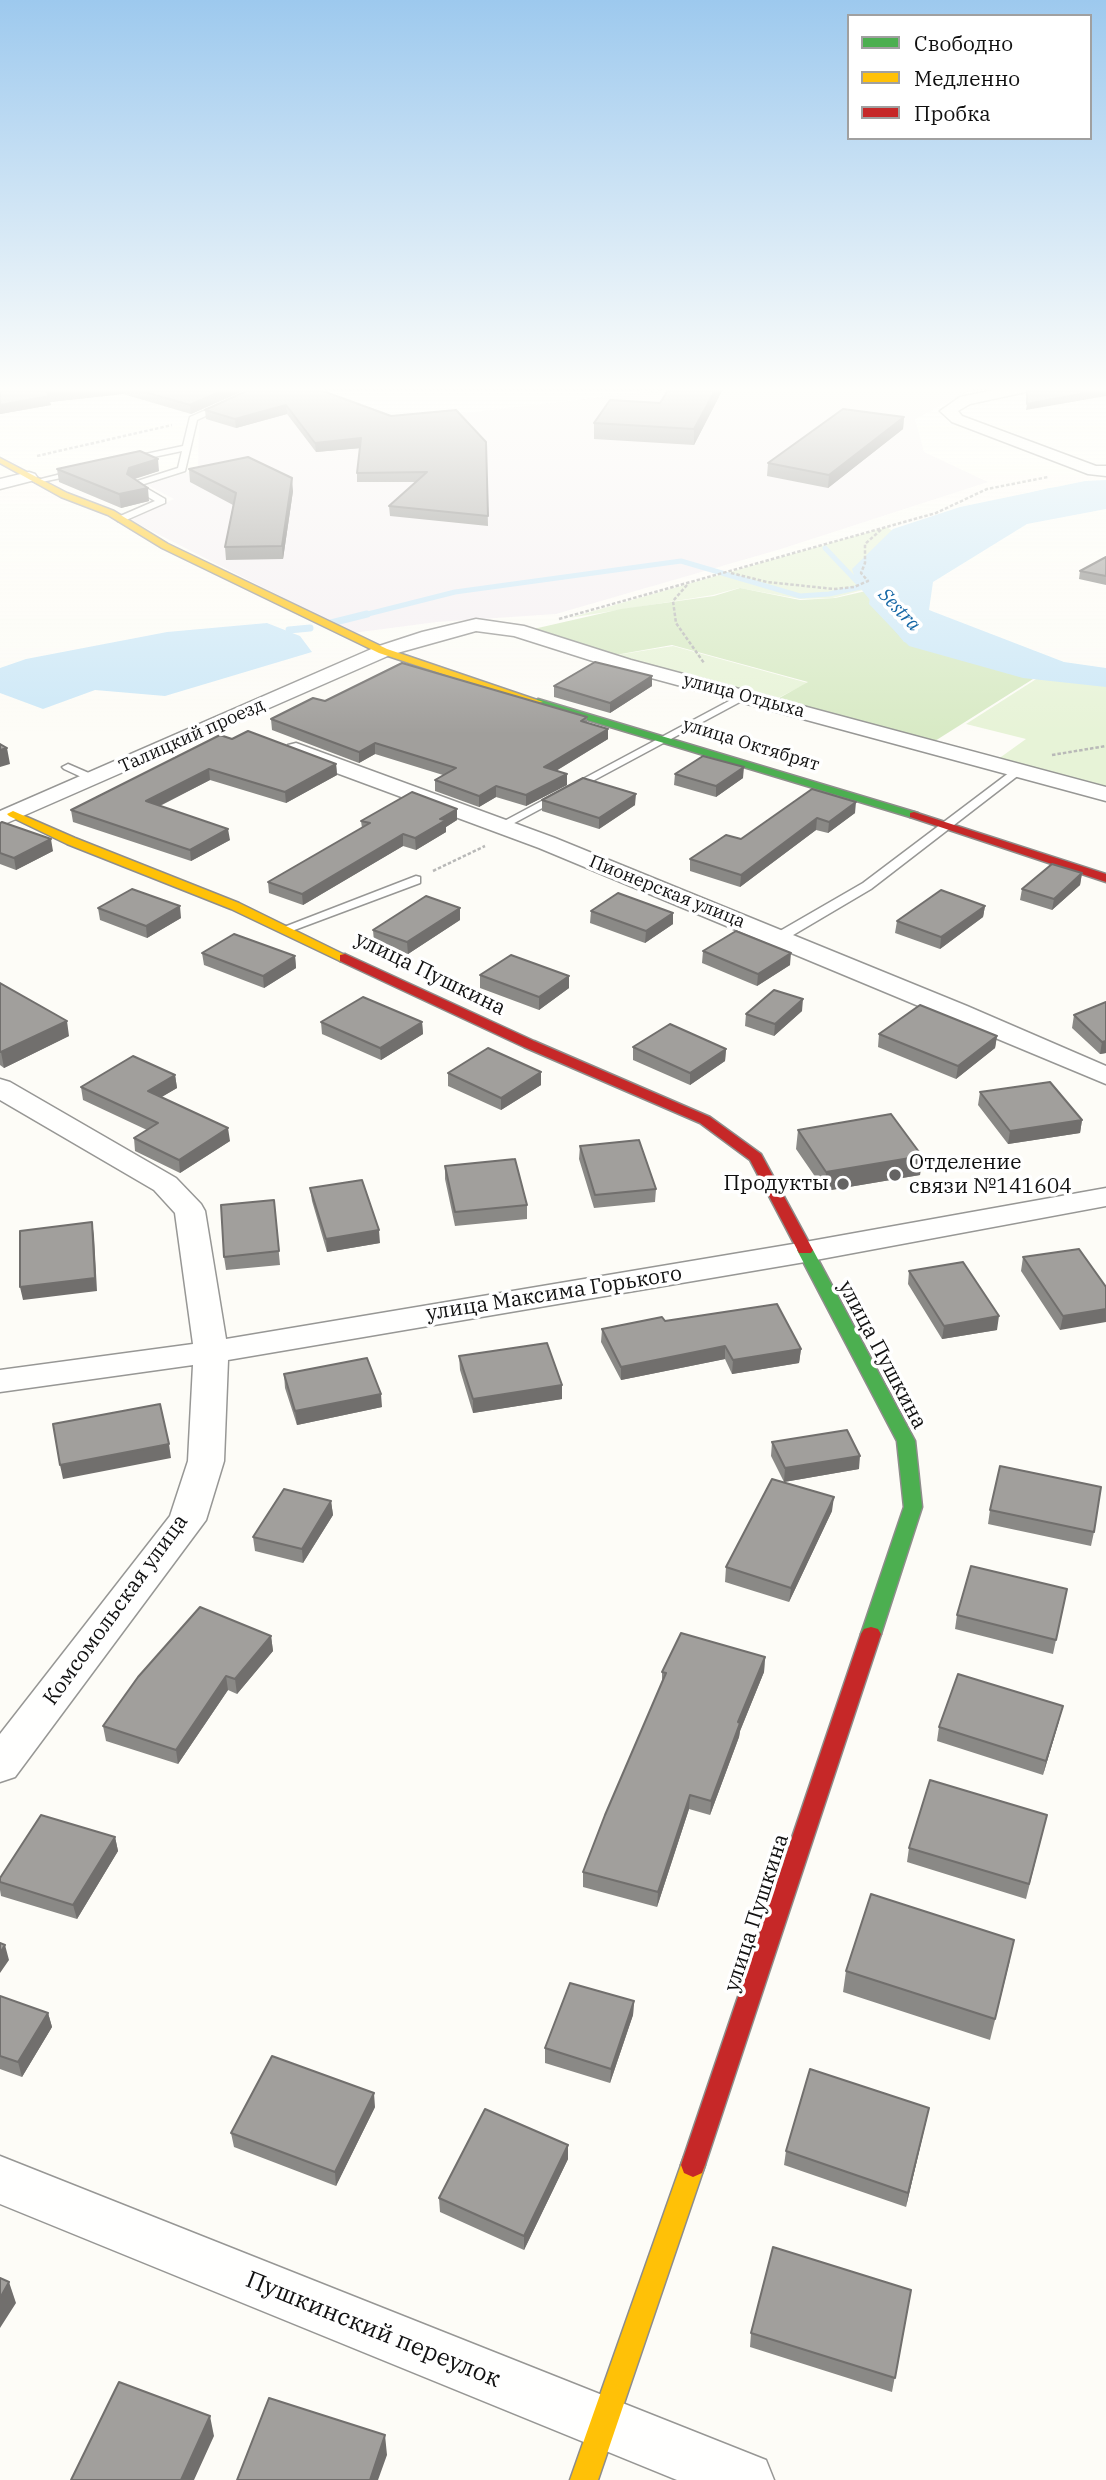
<!DOCTYPE html>
<meta charset="utf-8">
<style>
body{margin:0}
#map{position:relative;width:1106px;height:2480px;overflow:hidden;background:#fdfcf7;font-family:"IBM Plex Serif",serif}
canvas{display:block}
.legend{position:absolute;left:847px;top:14px;width:245px;height:126px;box-sizing:border-box;background:#fff;border:2px solid #a0a0a0;margin:0;padding:9px 12px;list-style:none;font-size:21px;color:#111}
.legend li{display:flex;align-items:center;gap:14px;height:35px}
.legend b{width:35px;border:2px solid #a0a0a0}
</style>
<div id="map">
<canvas width="1106" height="2480"></canvas>
<ul class="legend">
<li><b style="height:9px;background:#4caf50"></b>Свободно</li>
<li><b style="height:9px;background:#ffc107"></b>Медленно</li>
<li><b style="height:9px;background:#c62828"></b>Пробка</li>
</ul>
</div>
<script>
const ctx = document.querySelector('canvas').getContext('2d');
ctx.lineJoin = 'round';
function paint(path, color) {
  ctx.fillStyle = color;
  ctx.fill(path, 'evenodd');
}
function toPath(rows) {
  const path = new Path2D();
  for (const r of rows) {
    path.moveTo(r[0], r[1]);
    for (let i = 2; i < r.length; i += 2) path.lineTo(r[i], r[i + 1]);
  }
  return path;
}
function strokePath(path, color, width, dash) {
  ctx.strokeStyle = color;
  ctx.lineWidth = width;
  ctx.lineCap = dash ? 'butt' : 'round';
  ctx.setLineDash(dash || []);
  ctx.stroke(path);
}
function drawText(font, color, halo, rows, align = 'center') {
  ctx.font = font + ' "IBM Plex Serif",serif';
  ctx.lineWidth = 7;
  ctx.setLineDash([]);
  ctx.textBaseline = 'middle';
  ctx.strokeStyle = halo;
  ctx.fillStyle = color;
  for (const [text, x, y, turn = 0] of rows) {
    ctx.save();
    ctx.translate(x, y);
    ctx.rotate((+turn || 0) * Math.PI / 180);
    ctx.textAlign = isNaN(turn) ? turn : align;
    if (halo) ctx.strokeText(text, 0, 0);
    ctx.fillText(text, 0, 0);
    ctx.restore();
  }
}
paint(toPath([
 [665,387,971,387,971,390,915,419,924,452,988,482,781,549,556,614,437,622,353,633,128,519,174,499,147,485,198,469,199,419,263,404,320,430,662,390]
]), '#f5f0f3');
paint(toPath([
 [887,527,901,537,867,569,874,586,895,619,867,589,833,598,800,599,739,588,713,595,569,618],
 [673,646,808,683,762,706,604,657],
 [1044,674,1106,683,1106,794,987,767,1026,739,966,724]
]), '#e7f3d7');
paint(toPath([
 [740,588,800,600,835,598,866,591,904,640,1041,674,927,746,763,707,808,682,672,645,604,657,529,630,621,609,714,596]
]), '#d8eac5');
paint(toPath([
 [1106,484,1106,509,1027,524,933,582,929,610,1064,662,1106,668,1106,687,1023,678,909,646,869,604,875,561,935,518,1049,488],
 [267,623,300,636,312,652,165,696,95,690,43,709,0,693,0,668,26,659,167,632]
]), '#cde8f7');
strokePath(toPath([
 [825,548,862,587],
 [360,616,455,592,681,561,800,596,829,594,874,584]
]), '#cde8f7', 5);
strokePath(toPath([
 [327,624,367,614],
 [289,630,310,628]
]), '#cde8f7', 7);
paint(toPath([
 [1106,480,1106,498,1085,499,968,524,915,543,886,571,890,582,930,626,943,630,948,638,943,646,930,649,904,642,857,584,852,569,893,529,960,507,1085,481,1106,480]
]), '#cde8f7');
const lane = toPath([
 [258,387,268,387,197,420,185,471,141,485,165,499,165,503,124,521,118,521,118,517,155,501,131,487,131,483,178,468,182,451,130,462,127,458,183,446,190,417,258,387],
 [77,470,80,474,37,483,33,481,77,470],
 [742,694,751,696,505,828,501,829,495,826,742,694],
 [68,764,98,777,100,779,90,781,64,769,62,767,68,764],
 [1014,769,1024,771,871,889,783,941,773,941,773,935,863,883,1014,769],
 [416,876,420,877,420,883,289,932,281,932,279,929,416,876]
]);
const street = toPath([
 [1008,387,1037,387,1030,391,970,404,958,411,962,416,1096,466,1106,466,1106,476,1088,474,952,422,940,411,960,397,1008,387],
 [29,472,35,474,37,477,35,480,0,489,0,479,29,472],
 [476,619,524,626,631,660,1106,787,1106,801,618,669,514,636,476,631,390,655,0,826,0,811,376,647,422,632,476,619],
 [296,743,555,838,967,1006,1106,1066,1106,1084,539,848,288,755,285,750,288,745,296,743],
 [0,1079,10,1082,176,1178,201,1204,205,1211,226,1339,805,1242,1106,1188,1106,1206,805,1262,228,1360,224,1461,206,1520,15,1777,0,1782,0,1734,170,1516,188,1461,193,1365,0,1392,0,1370,193,1344,175,1213,154,1190,0,1100,0,1079],
 [0,2156,766,2460,774,2480,677,2480,0,2204,0,2156]
]);
const fast = toPath([
 [538,699,918,813,920,815,918,817,910,817,534,704,533,702,538,699],
 [805,1245,813,1250,915,1441,922,1507,881,1634,878,1639,871,1641,864,1639,861,1634,904,1507,897,1441,797,1250,805,1245]
]);
const slow = toPath([
 [0,458,67,493,114,511,168,544,387,649,543,702,534,704,379,653,162,548,108,515,61,497,0,463,0,458],
 [13,811,75,838,239,903,351,958,345,962,340,961,231,909,67,844,9,816,7,814,13,811],
 [693,2153,702,2157,705,2165,598,2480,570,2480,681,2165,684,2157,693,2153]
]);
const jam = toPath([
 [914,812,1106,874,1106,882,910,817,910,813,914,812],
 [345,954,534,1041,710,1117,761,1154,813,1250,811,1253,799,1253,750,1160,700,1123,524,1047,340,961,340,955,345,954],
 [871,1627,878,1629,881,1634,705,2165,702,2173,693,2177,684,2173,681,2165,861,1634,864,1629,871,1627]
]);
strokePath(lane, '#979795', 3);
strokePath(street, '#979795', 3);
strokePath(fast, '#8e8d8b', 3);
strokePath(slow, '#8e8d8b', 3);
strokePath(jam, '#8e8d8b', 3);
strokePath(toPath([
 [37,456,172,425],
 [731,573,767,582,834,589,854,587,868,581,861,573,865,563,865,544,883,528],
 [687,585,673,601,676,623,704,663],
 [559,619,936,513,987,489,1048,477],
 [1052,755,1106,746],
 [433,871,485,846]
]), '#b9b9b8', 2.5, [3.5, 2]);
paint(lane, '#fffffe');
paint(street, '#fffffe');
paint(fast, '#4caf50');
paint(slow, '#ffc107');
paint(jam, '#c62828');
paint(toPath([
 [20,387,252,387,191,414,123,394,50,402,51,405,0,414,0,389],
 [255,387,391,416,486,442,488,526,390,516,389,506,417,482,357,482,357,473,360,448,316,452,287,414,236,428,206,419,205,410],
 [670,387,724,387,694,445,594,439,594,423,660,403],
 [904,417,903,429,828,488,767,476,768,463],
 [57,469,159,471,135,479,149,501,121,508,59,482],
 [189,469,293,491,283,559,226,560,225,547,233,505,190,482],
 [1106,557,1106,585,1079,579,1080,571],
 [554,686,652,686,610,713,554,697],
 [325,701,587,717,587,723,608,729,608,739,556,771,567,774,567,785,526,806,496,797,479,807,435,791,435,780,443,775,375,754,359,763,272,730,271,719],
 [232,739,336,764,337,775,286,803,210,780,160,806,230,840,191,861,73,822,71,810],
 [675,774,743,778,716,797,674,785],
 [812,789,855,813,828,833,816,830,740,887,690,871,690,859,741,839],
 [542,800,635,805,599,829,542,811],
 [457,820,446,827,446,832,416,850,403,846,303,905,269,893,268,882,362,828,361,821],
 [0,823,53,851,16,870,0,864],
 [1082,873,1080,885,1052,910,1020,900,1022,889],
 [985,906,983,917,940,949,895,933,897,921],
 [98,908,181,918,147,938,100,920],
 [591,911,673,913,673,924,645,943,590,923],
 [460,920,408,954,374,942,373,930],
 [703,951,790,965,757,986,702,963],
 [202,953,295,956,296,968,264,988,204,965],
 [480,975,569,976,569,988,539,1010,480,988],
 [0,983,69,1036,4,1068,0,1065],
 [1106,1002,1106,1053,1100,1054,1072,1028,1074,1015],
 [802,1011,774,1036,745,1026,746,1014],
 [321,1022,422,1022,423,1034,381,1060,322,1034],
 [879,1034,997,1036,995,1048,956,1079,878,1047],
 [633,1047,726,1049,725,1061,690,1085,633,1060],
 [541,1072,541,1085,501,1110,448,1086,448,1073],
 [175,1075,177,1088,161,1097,230,1141,180,1173,135,1151,134,1138,147,1130,83,1100,81,1087],
 [980,1092,1082,1120,1080,1133,1008,1144,978,1105],
 [798,1130,922,1156,920,1175,825,1191,796,1149],
 [580,1146,656,1189,655,1202,594,1208,579,1159],
 [445,1166,527,1205,527,1219,455,1226,445,1179],
 [310,1188,380,1243,327,1252,312,1201],
 [274,1200,280,1265,226,1270,224,1257],
 [1023,1257,1106,1287,1060,1330,1021,1271],
 [909,1271,997,1330,942,1339,908,1284],
 [665,1321,801,1349,799,1363,732,1374,725,1359,621,1380,601,1342,602,1329],
 [459,1356,562,1385,562,1399,473,1413,460,1370],
 [284,1374,382,1407,297,1425,285,1388],
 [772,1442,859,1469,784,1482,771,1456],
 [331,1501,333,1515,303,1563,255,1551,253,1537],
 [990,1510,1094,1532,1091,1546,988,1524],
 [832,1511,789,1602,725,1582,726,1567],
 [1067,1589,1053,1654,955,1629,957,1615],
 [271,1636,273,1651,237,1694,228,1690,178,1764,106,1741,103,1726],
 [765,1657,764,1672,740,1731,739,1737,710,1815,689,1809,657,1907,583,1887,583,1872,662,1685,662,1672],
 [1059,1721,1043,1775,937,1741,939,1727],
 [1047,1815,1026,1899,907,1862,909,1848],
 [115,1837,118,1851,77,1919,1,1896,0,1890,0,1878],
 [1010,1960,990,2040,843,1992,846,1971],
 [0,1996,48,2013,52,2027,22,2077,0,2069],
 [634,2001,633,2015,610,2083,545,2063,545,2048],
 [375,2107,336,2186,234,2147,231,2133],
 [929,2108,906,2207,784,2165,786,2151],
 [568,2145,568,2159,524,2250,440,2212,439,2198],
 [911,2290,892,2392,750,2347,751,2333]
]), '#8a8986');
paint(toPath([
 [106,387,122,387,123,394,50,402,51,405,0,414,0,405,47,393],
 [231,387,252,387,191,414,190,405],
 [717,387,724,387,694,445,694,429],
 [1106,389,1106,396,1026,410,1027,404],
 [286,405,287,414,236,428,235,419],
 [904,417,903,429,828,488,829,475],
 [361,438,362,448,316,452,315,443],
 [158,459,159,471,130,480,127,474,129,468],
 [292,478,293,491,283,559,282,546],
 [148,488,149,501,121,508,119,494],
 [652,676,652,686,610,713,610,703],
 [608,729,608,739,544,778,544,767],
 [375,743,375,754,359,763,359,752],
 [7,748,10,764,0,767,0,750],
 [336,764,337,775,286,803,285,792],
 [744,767,743,778,716,797,716,786],
 [209,769,210,780,147,812,146,801],
 [567,774,567,785,526,806,526,795],
 [496,786,496,797,479,807,479,796],
 [636,794,635,805,599,829,599,818],
 [856,802,855,813,828,833,829,822],
 [457,809,457,820,446,827,446,832,416,850,415,838,440,819],
 [817,818,816,830,740,887,741,875],
 [228,829,230,840,191,861,190,850],
 [403,834,403,846,303,905,302,894],
 [51,839,53,851,16,870,14,858],
 [1082,873,1080,885,1052,910,1054,899],
 [180,906,181,918,147,938,146,926],
 [985,906,983,917,940,949,941,937],
 [460,908,460,920,408,954,407,942],
 [673,913,673,924,645,943,646,931],
 [791,953,790,965,757,986,758,974],
 [295,956,296,968,264,988,263,976],
 [569,976,569,988,539,1010,539,997],
 [803,999,802,1011,774,1036,775,1024],
 [67,1021,69,1036,4,1068,1,1052],
 [422,1022,423,1034,381,1060,380,1048],
 [997,1036,995,1048,956,1079,958,1066],
 [1106,1041,1106,1053,1100,1054,1102,1042],
 [726,1049,725,1061,690,1085,690,1073],
 [541,1072,541,1085,501,1110,501,1098],
 [175,1075,177,1088,150,1104,148,1091],
 [1082,1120,1080,1133,1008,1144,1010,1131],
 [228,1128,230,1141,180,1173,179,1160],
 [922,1156,920,1175,825,1191,826,1172],
 [92,1222,94,1236,97,1291,23,1300,20,1287],
 [379,1230,380,1243,327,1252,326,1239],
 [1106,1309,1106,1322,1060,1330,1063,1316],
 [999,1316,997,1330,942,1339,944,1326],
 [725,1346,725,1359,621,1380,621,1367],
 [801,1349,799,1363,732,1374,733,1360],
 [562,1385,562,1399,473,1413,473,1399],
 [381,1394,382,1407,297,1425,295,1411],
 [169,1444,171,1458,63,1479,60,1465],
 [860,1456,859,1469,784,1482,785,1468],
 [834,1497,832,1511,789,1602,791,1588],
 [331,1501,333,1515,303,1563,302,1549],
 [271,1636,273,1651,237,1694,235,1679],
 [765,1657,764,1672,740,1731,739,1737,710,1815,711,1801,738,1722],
 [226,1676,228,1690,178,1764,176,1750],
 [1063,1706,1059,1721,1043,1775,1046,1761],
 [690,1795,689,1809,657,1907,658,1892],
 [115,1837,118,1851,77,1919,73,1905],
 [5,1945,9,1960,0,1973,0,1953],
 [634,2001,633,2015,610,2083,611,2069],
 [48,2013,52,2027,22,2077,18,2062],
 [374,2093,375,2107,336,2186,335,2172],
 [929,2108,926,2122,906,2207,908,2193],
 [568,2145,568,2159,524,2250,524,2236],
 [9,2282,16,2303,0,2328,0,2298],
 [210,2416,214,2436,194,2480,181,2480],
 [385,2435,387,2455,378,2480,370,2480]
]), '#716f6d');
const building = toPath([
 [20,387,106,387,47,393,49,396,0,405,0,389,20,387],
 [128,387,231,387,190,405,128,387],
 [255,387,312,387,391,416,456,410,486,442,488,516,389,506,427,472,357,473,361,438,315,443,286,405,235,419,205,410,255,387],
 [670,387,717,387,694,429,594,423,610,400,660,403,670,387],
 [1030,387,1106,387,1106,389,1027,404,1027,388,1030,387],
 [843,409,904,417,829,475,768,463,843,409],
 [140,451,158,459,129,468,127,474,148,488,119,494,57,469,140,451],
 [248,457,292,478,282,546,225,547,236,493,189,469,248,457],
 [1106,557,1106,576,1080,571,1106,557],
 [595,662,652,676,610,703,554,686,595,662],
 [402,663,587,717,581,721,608,729,544,767,567,774,526,795,496,786,479,796,435,780,456,768,375,743,359,752,271,719,313,698,325,701,402,663],
 [248,731,336,764,285,792,209,769,146,801,228,829,190,850,71,810,220,735,232,739,248,731],
 [0,744,7,748,0,750,0,744],
 [703,756,744,767,716,786,675,774,703,756],
 [583,778,636,794,599,818,542,800,583,778],
 [812,789,856,802,829,822,817,818,741,875,690,859,726,835,741,839,812,789],
 [412,792,457,809,440,819,446,820,415,838,403,834,302,894,268,882,370,823,361,821,412,792],
 [2,822,51,839,14,858,0,853,0,823,2,822],
 [1052,864,1082,873,1054,899,1022,889,1052,864],
 [132,889,180,906,146,926,98,908,132,889],
 [941,890,985,906,941,937,897,921,941,890],
 [618,893,673,913,646,931,591,911,618,893],
 [426,896,460,908,407,942,373,930,426,896],
 [736,931,791,953,758,974,703,951,736,931],
 [234,934,295,956,263,976,202,953,234,934],
 [511,955,569,976,539,997,480,975,511,955],
 [0,983,67,1021,1,1052,0,1052,0,983],
 [774,990,803,999,775,1024,746,1014,774,990],
 [363,997,422,1022,380,1048,321,1022,363,997],
 [1106,1002,1106,1041,1102,1042,1074,1015,1106,1002],
 [920,1005,997,1036,958,1066,879,1034,920,1005],
 [670,1024,726,1049,690,1073,633,1047,670,1024],
 [488,1048,541,1072,501,1098,448,1073,488,1048],
 [133,1056,175,1075,148,1091,228,1128,179,1160,134,1138,158,1123,81,1087,133,1056],
 [1050,1082,1082,1120,1010,1131,980,1092,1050,1082],
 [891,1114,922,1156,826,1172,798,1130,891,1114],
 [639,1140,656,1189,595,1195,580,1146,639,1140],
 [515,1159,527,1205,455,1212,445,1166,515,1159],
 [362,1180,379,1230,326,1239,310,1188,362,1180],
 [274,1200,279,1251,224,1257,221,1205,274,1200],
 [92,1222,95,1278,20,1287,20,1231,92,1222],
 [1079,1249,1106,1287,1106,1309,1063,1316,1023,1257,1079,1249],
 [963,1262,999,1316,944,1326,909,1271,963,1262],
 [777,1304,801,1349,733,1360,725,1346,621,1367,602,1329,662,1317,665,1321,777,1304],
 [547,1343,562,1385,473,1399,459,1356,547,1343],
 [367,1358,381,1394,295,1411,284,1374,367,1358],
 [160,1404,169,1444,60,1465,53,1424,160,1404],
 [847,1430,860,1456,785,1468,772,1442,847,1430],
 [1000,1466,1101,1487,1094,1532,990,1510,1000,1466],
 [772,1479,834,1497,791,1588,726,1567,772,1479],
 [284,1489,331,1501,302,1549,253,1537,284,1489],
 [971,1566,1067,1589,1056,1640,957,1615,971,1566],
 [200,1607,271,1636,235,1679,226,1676,176,1750,103,1726,138,1677,200,1607],
 [681,1633,765,1657,738,1722,740,1723,711,1801,690,1795,658,1892,583,1872,605,1815,666,1673,662,1672,681,1633],
 [958,1674,1063,1706,1046,1761,939,1727,958,1674],
 [930,1780,1047,1815,1029,1884,909,1848,930,1780],
 [41,1815,115,1837,73,1905,0,1882,0,1878,41,1815],
 [871,1894,1014,1940,995,2019,846,1971,871,1894],
 [0,1943,5,1945,0,1953,0,1943],
 [570,1983,634,2001,611,2069,545,2048,570,1983],
 [0,1996,48,2013,18,2062,0,2056,0,1996],
 [272,2056,374,2093,335,2172,231,2133,272,2056],
 [810,2069,929,2108,908,2193,786,2151,810,2069],
 [485,2109,568,2145,524,2236,439,2198,485,2109],
 [773,2247,911,2290,895,2378,751,2333,773,2247],
 [0,2278,9,2282,0,2298,0,2278],
 [119,2382,210,2416,181,2480,71,2480,119,2382],
 [269,2398,385,2435,370,2480,237,2480,269,2398]
]);
paint(building, '#a19f9c');
strokePath(building, '#716f6d', 2);
const sky = ctx.createLinearGradient(0, 0, 0, 734);
sky.addColorStop(0, '#9dc9ee');
sky.addColorStop(0.53, '#fefefb');
sky.addColorStop(1, '#fefefb00');
ctx.fillStyle = sky;
ctx.fillRect(0, 0, 1106, 734);
for (const [x, y, r, color] of [
 [895,1175,7,"#646362"],
 [843,1184,7,"#646362"]
]) {
  const dot = new Path2D();
  dot.arc(x, y, r, 0, 2 * Math.PI);
  ctx.fillStyle = color;
  ctx.fill(dot);
  strokePath(dot, '#fff', 2.5);
}
drawText('18px', '#111', '#fff', [
 ["улица Отдыха",744,696,15],
 ["Талицкий проезд",192,736,-24],
 ["улица Октябрят",751,745,17],
 ["Пионерская улица",667,892,22]
]);
drawText('italic 19px', '#1768a6', '#fff', [
 ["Sestra",899,610,46]
]);
drawText('21px', '#111', '#fff', [
 ["улица Пушкина",430,974,26],
 ["улица Максима Горького",554,1294,-9],
 ["улица Пушкина",882,1355,62],
 ["Комсомольская улица",116,1610,-54],
 ["улица Пушкина",757,1913,-72]
]);
drawText('21px', '#111', '#fff', [
 ["Отделение",909,1163],
 ["связи №141604",909,1187],
 ["Продукты",829,1184,"right"]
], 'left');
drawText('24px', '#111', '#fff', [
 ["Пушкинский переулок",373,2330,22]
]);
</script>
